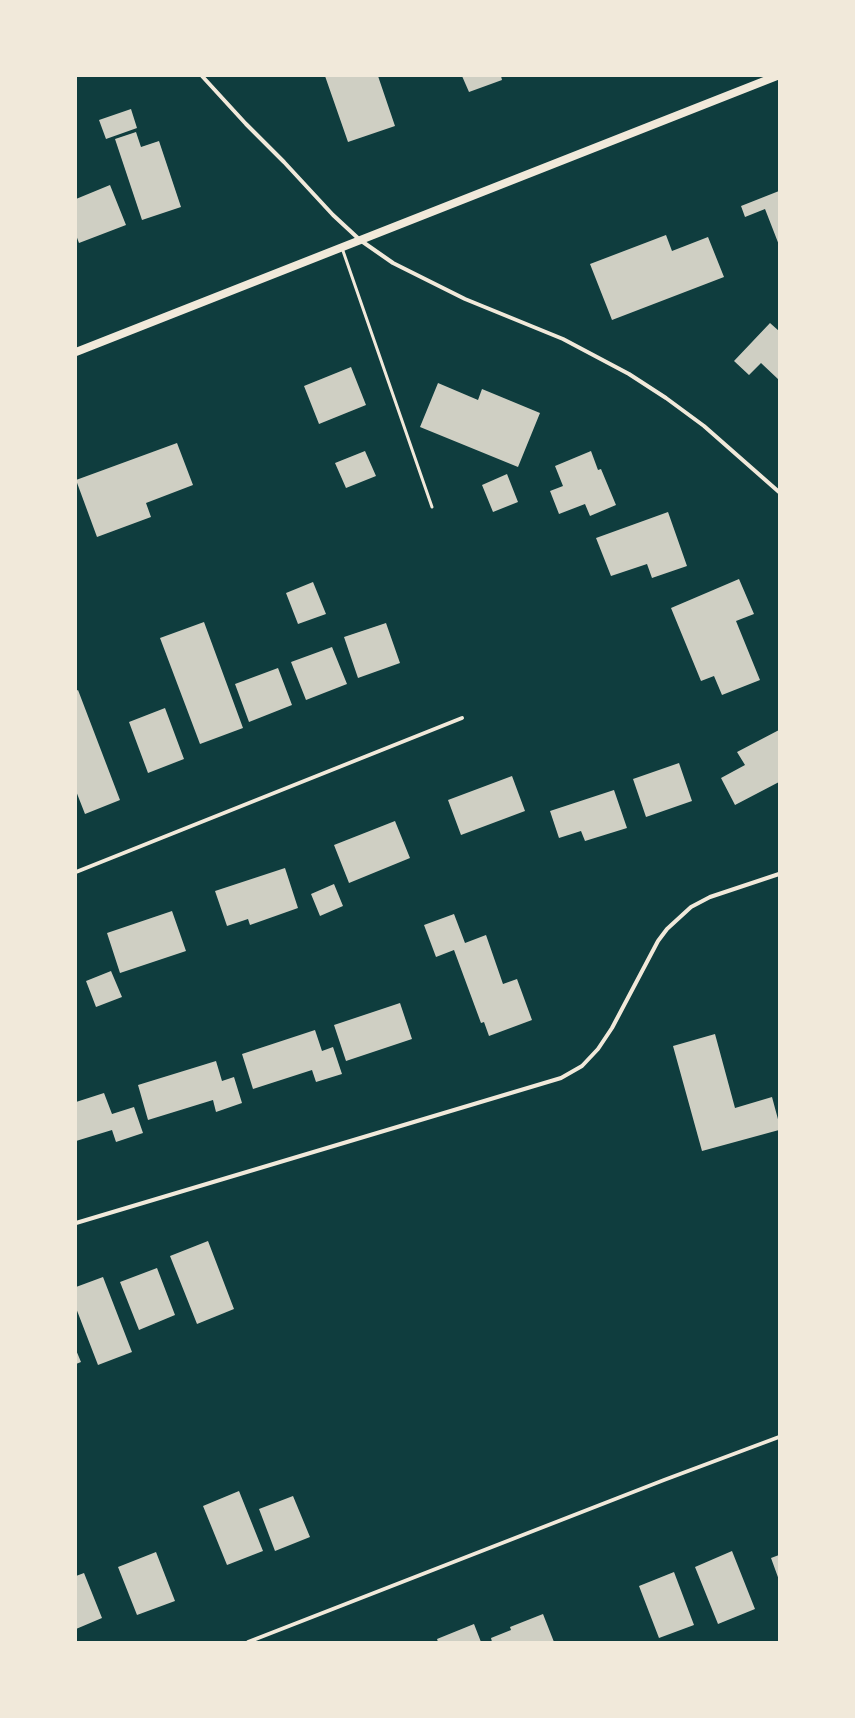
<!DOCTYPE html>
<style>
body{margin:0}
#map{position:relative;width:855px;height:1718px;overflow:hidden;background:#0f3d3e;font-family:Inter,sans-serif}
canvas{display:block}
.frame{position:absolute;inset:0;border:77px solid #f1e9da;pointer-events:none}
</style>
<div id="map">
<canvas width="855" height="1718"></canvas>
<div class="frame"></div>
</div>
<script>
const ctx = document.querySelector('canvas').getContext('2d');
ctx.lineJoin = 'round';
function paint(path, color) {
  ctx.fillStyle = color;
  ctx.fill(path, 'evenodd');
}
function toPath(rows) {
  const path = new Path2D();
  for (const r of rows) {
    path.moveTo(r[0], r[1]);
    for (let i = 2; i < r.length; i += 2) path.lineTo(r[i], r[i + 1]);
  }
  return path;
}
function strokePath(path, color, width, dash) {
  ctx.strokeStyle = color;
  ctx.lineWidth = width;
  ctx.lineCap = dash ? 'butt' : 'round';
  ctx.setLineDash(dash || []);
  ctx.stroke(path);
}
paint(toPath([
 [325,76,378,76,395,126,348,142],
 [462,76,501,76,502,80,469,92],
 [131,109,137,128,106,139,99,120],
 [136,132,141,147,159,141,181,207,142,220,115,139],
 [110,185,126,225,79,243,76,235,76,199],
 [779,191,779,245,765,209,745,217,741,206],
 [666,235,672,251,708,237,724,277,612,320,590,264],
 [770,323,779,331,779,380,761,363,749,375,734,361],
 [351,367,366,405,319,424,304,386],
 [438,383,478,400,482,389,540,413,518,467,420,427],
 [177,443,193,485,146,503,151,517,97,537,76,480],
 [365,451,376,476,346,488,335,463],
 [591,451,598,470,601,469,616,505,590,516,585,504,559,514,550,491,563,486,555,466],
 [507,474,518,502,493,512,482,485],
 [668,512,687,566,652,578,647,564,611,576,596,538],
 [739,579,754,614,736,621,760,680,722,695,714,676,701,681,671,608],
 [313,582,326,614,298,624,286,593],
 [204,622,243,728,200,744,160,638],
 [386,623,400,663,358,678,344,637],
 [332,647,347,684,306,700,291,662],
 [278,668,292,705,249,722,235,684],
 [78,690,120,800,85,814,76,791,76,691],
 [165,708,184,759,148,773,129,722],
 [779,730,779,782,735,805,721,778,745,765,737,752],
 [679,763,692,801,646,817,633,779],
 [512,776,525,811,461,835,448,800],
 [614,790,627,828,585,841,581,831,559,838,550,811],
 [395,821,410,858,349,883,334,845],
 [285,868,298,908,250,925,248,919,227,926,215,891],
 [334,884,343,906,320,916,311,894],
 [172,911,186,951,120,973,107,933],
 [454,914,465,943,486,935,503,984,517,979,532,1020,489,1036,484,1022,481,1023,454,950,436,957,424,925],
 [111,971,122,997,96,1007,86,981],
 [400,1003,412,1039,346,1061,334,1025],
 [315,1030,322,1051,333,1047,342,1074,316,1082,312,1070,253,1089,242,1054],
 [715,1034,735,1108,772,1097,779,1123,779,1130,702,1151,673,1046],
 [216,1061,222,1081,234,1077,242,1103,216,1112,213,1100,148,1120,138,1085],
 [104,1093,112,1114,134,1107,143,1133,116,1142,112,1130,76,1141,76,1102],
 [208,1241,234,1309,197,1324,170,1256],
 [157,1268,175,1315,139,1330,120,1282],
 [103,1277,132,1352,98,1365,76,1308,76,1287],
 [76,1350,81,1362,76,1364],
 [239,1491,263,1551,227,1565,203,1506],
 [293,1496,310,1537,275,1551,259,1509],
 [732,1551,755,1609,718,1624,695,1567],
 [156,1552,175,1601,137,1615,118,1567],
 [779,1555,779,1580,771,1558],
 [674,1572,694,1625,659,1638,639,1586],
 [84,1573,102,1618,76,1629,76,1576],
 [543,1614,554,1642,492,1642,491,1638,511,1630,510,1627],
 [474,1624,481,1642,438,1642,437,1639]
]), '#cfcfc3');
strokePath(toPath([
 [342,248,432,507]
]), '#f1e9da', 3);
strokePath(toPath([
 [202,76,246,124,284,162,333,215,360,240,393,263,465,299,563,339,629,374,666,398,704,426,779,492],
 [76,872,462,718],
 [76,1223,561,1078,582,1066,598,1049,612,1028,658,941,667,929,691,907,710,897,779,874],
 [248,1642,664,1480,779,1437]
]), '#f1e9da', 4);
strokePath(toPath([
 [76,352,777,76]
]), '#f1e9da', 8);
</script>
